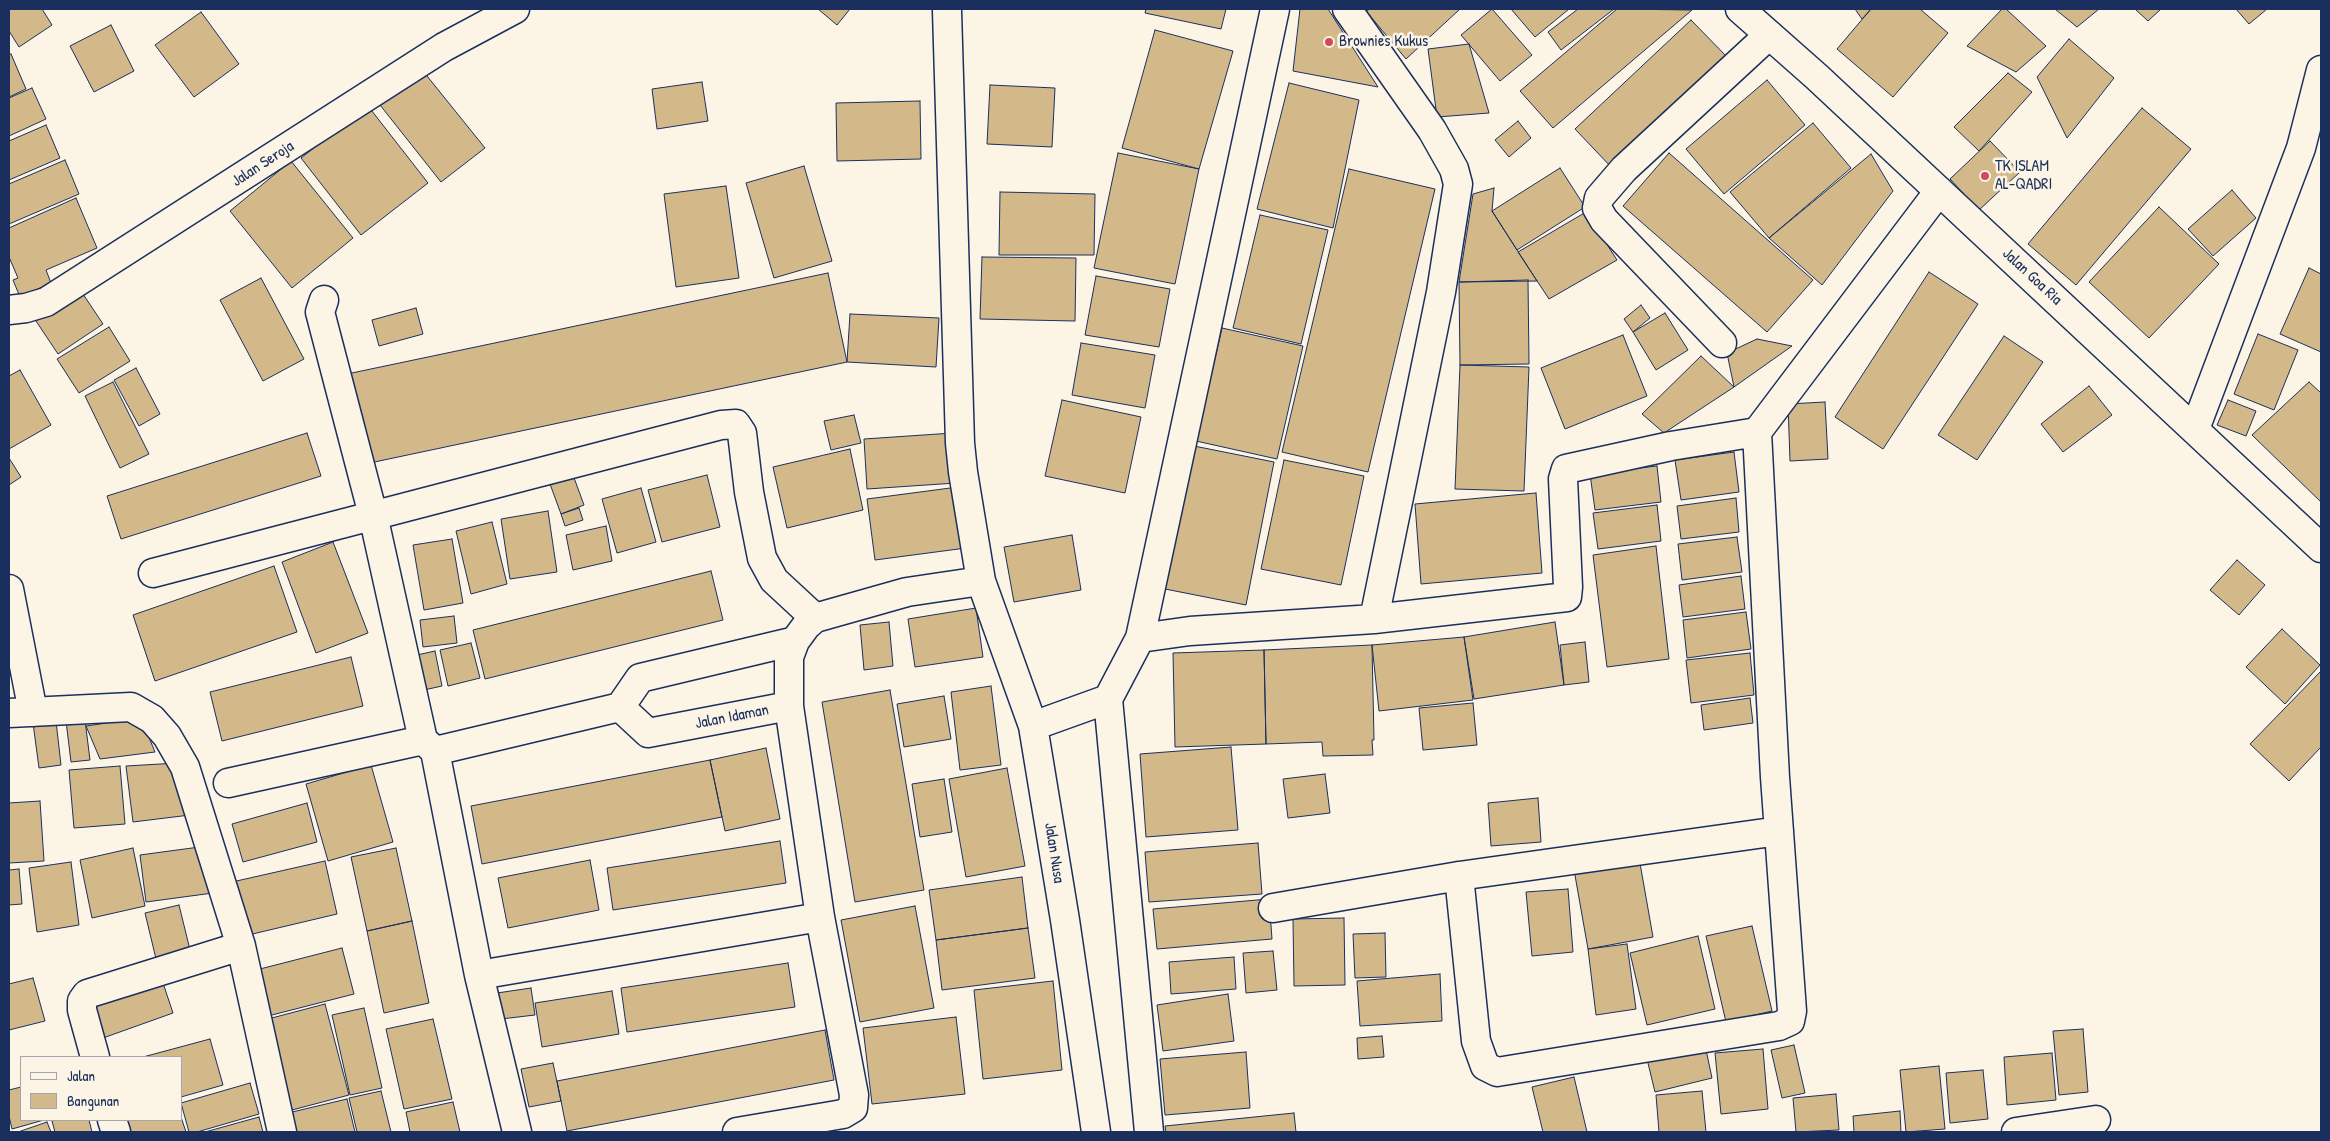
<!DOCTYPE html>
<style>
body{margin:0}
#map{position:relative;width:2330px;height:1141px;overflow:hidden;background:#fcf5e5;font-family:"Patrick Hand",sans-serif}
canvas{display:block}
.frame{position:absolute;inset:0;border:10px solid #1b2f5e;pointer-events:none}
.legend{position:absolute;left:20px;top:1056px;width:162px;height:65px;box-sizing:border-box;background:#fcf5e5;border:1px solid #a2a6af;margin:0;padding:6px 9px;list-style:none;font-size:15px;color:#1b2f5e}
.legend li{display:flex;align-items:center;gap:10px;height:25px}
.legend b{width:25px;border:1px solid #a2a6af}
</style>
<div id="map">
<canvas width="2330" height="1141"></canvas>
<div class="frame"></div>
<ul class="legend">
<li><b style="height:6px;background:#fcf5e5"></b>Jalan</li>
<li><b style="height:14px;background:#d3b989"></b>Bangunan</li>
</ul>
</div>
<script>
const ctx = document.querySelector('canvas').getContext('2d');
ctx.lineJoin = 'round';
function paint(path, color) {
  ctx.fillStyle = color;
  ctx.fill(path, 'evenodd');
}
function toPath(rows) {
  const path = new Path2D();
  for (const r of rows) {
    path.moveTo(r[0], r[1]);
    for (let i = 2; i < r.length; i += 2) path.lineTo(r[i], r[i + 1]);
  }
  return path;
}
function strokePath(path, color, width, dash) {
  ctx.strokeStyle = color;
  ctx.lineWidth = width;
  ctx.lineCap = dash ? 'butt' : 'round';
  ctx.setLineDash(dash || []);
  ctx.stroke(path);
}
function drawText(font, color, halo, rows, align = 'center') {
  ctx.font = font + ' "Patrick Hand",sans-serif';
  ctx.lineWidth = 5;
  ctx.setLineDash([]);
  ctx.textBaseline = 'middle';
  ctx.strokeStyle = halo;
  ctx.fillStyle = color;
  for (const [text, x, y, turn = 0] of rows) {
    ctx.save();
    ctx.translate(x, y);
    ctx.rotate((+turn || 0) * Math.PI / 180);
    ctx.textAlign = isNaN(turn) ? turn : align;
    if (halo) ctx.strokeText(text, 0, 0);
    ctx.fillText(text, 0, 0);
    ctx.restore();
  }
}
const building = toPath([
 [9,9,42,9,52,25,19,47,9,31,9,9],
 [818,9,850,9,837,25,818,9],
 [1146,9,1226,9,1221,29,1145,13,1146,9],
 [1300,9,1328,9,1378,87,1293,71,1300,9],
 [1370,9,1460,9,1406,59,1366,11,1370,9],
 [1492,9,1532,55,1500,81,1461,35,1492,9],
 [1511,9,1569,9,1535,37,1511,9],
 [1578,9,1614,9,1561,50,1548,32,1578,9],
 [1617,9,1692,10,1553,128,1520,91,1617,9],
 [1855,9,1871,9,1862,19,1855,9],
 [1871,9,1920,9,1948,33,1893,97,1837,49,1871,9],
 [2002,9,2006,9,2046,46,2016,72,1967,46,2002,9],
 [2055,9,2099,9,2077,27,2055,9],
 [2135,9,2161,9,2148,21,2135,9],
 [2236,9,2267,9,2249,24,2236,9],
 [201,12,239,64,194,97,155,45,201,12],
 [1691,20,1730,60,1613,169,1575,129,1691,20],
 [111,25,134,71,94,92,70,46,111,25],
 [1155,30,1233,51,1199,169,1122,148,1155,30],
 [2069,39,2114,78,2067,138,2037,77,2069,39],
 [1469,44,1489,113,1437,117,1428,49,1469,44],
 [11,54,26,89,9,97,9,55,11,54],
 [423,71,485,148,441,182,380,105,423,71],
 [2008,73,2032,92,1979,151,1954,127,2008,73],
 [1767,80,1805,125,1724,194,1686,149,1767,80],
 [702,82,708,121,657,129,652,89,702,82],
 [1289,83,1359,100,1333,228,1257,209,1289,83],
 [990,85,1055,88,1052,147,987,144,990,85],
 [32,88,46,119,9,136,9,98,32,88],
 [920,101,921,159,837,161,836,103,920,101],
 [368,106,428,183,361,235,301,158,368,106],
 [2142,108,2191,149,2076,285,2028,244,2142,108],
 [1518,121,1531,138,1509,157,1495,140,1518,121],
 [1813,123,1851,168,1769,238,1730,192,1813,123],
 [46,125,60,158,9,180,9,141,46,125],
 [1990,141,2020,172,1979,210,1950,179,1990,141],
 [1118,153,1199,169,1175,284,1094,268,1118,153],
 [1669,153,1813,280,1767,332,1623,206,1669,153],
 [1871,154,1893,191,1822,285,1769,238,1871,154],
 [65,160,79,194,9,224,9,184,65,160],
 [291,161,353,238,292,288,230,211,291,161],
 [804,166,832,261,774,278,746,183,804,166],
 [1560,168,1585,207,1517,250,1492,211,1560,168],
 [1349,169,1435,189,1368,472,1282,452,1349,169],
 [726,186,739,278,676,287,664,194,726,186],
 [1494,188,1492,211,1537,281,1459,282,1473,194,1494,188],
 [2232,190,2256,218,2213,256,2188,229,2232,190],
 [1000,192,1095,194,1094,255,999,255,1000,192],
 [76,198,97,248,46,270,51,283,20,297,13,280,18,278,9,257,9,228,76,198],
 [2159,207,2219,264,2149,338,2089,282,2159,207],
 [1586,212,1617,260,1549,299,1518,252,1586,212],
 [1260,215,1328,230,1301,344,1233,328,1260,215],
 [982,257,1076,258,1075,321,980,319,982,257],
 [2309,268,2321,274,2321,352,2280,334,2309,268],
 [1929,272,1978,304,1883,449,1835,417,1929,272],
 [828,273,847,362,365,464,347,374,828,273],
 [1096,276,1170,289,1159,347,1085,335,1096,276],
 [261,278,304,359,263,381,220,300,261,278],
 [1528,280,1529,364,1460,365,1459,282,1528,280],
 [81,291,103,324,58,354,36,321,81,291],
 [1641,305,1650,318,1633,332,1624,319,1641,305],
 [416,308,423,334,379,346,372,320,416,308],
 [1665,313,1688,350,1656,370,1633,332,1665,313],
 [850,314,939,318,936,367,847,362,850,314],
 [109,327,130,361,79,393,57,359,109,327],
 [1222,328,1303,346,1277,459,1196,441,1222,328],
 [2258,334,2298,350,2274,410,2234,394,2258,334],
 [1623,335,1647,396,1565,429,1541,368,1623,335],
 [2004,336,2043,362,1977,460,1938,435,2004,336],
 [1757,339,1792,346,1734,387,1727,353,1757,339],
 [1081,343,1155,355,1145,408,1072,395,1081,343],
 [1701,356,1734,387,1664,433,1642,414,1701,356],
 [1460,365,1529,367,1524,491,1455,489,1460,365],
 [136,368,160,414,139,426,114,380,136,368],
 [20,370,51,425,9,449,9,376,20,370],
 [113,382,149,454,120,468,85,396,113,382],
 [2309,382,2321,393,2321,502,2252,435,2309,382],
 [2089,386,2112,415,2063,452,2041,424,2089,386],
 [1062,400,1141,417,1125,493,1045,476,1062,400],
 [2228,400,2256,411,2246,436,2217,425,2228,400],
 [1825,402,1828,459,1790,461,1788,404,1825,402],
 [854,415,861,443,831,450,824,421,854,415],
 [307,433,321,476,121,539,107,496,307,433],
 [953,433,956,483,867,489,864,439,953,433],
 [1189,445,1274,462,1246,605,1160,588,1189,445],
 [850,449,863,510,787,528,773,467,850,449],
 [1734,452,1739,492,1681,500,1675,460,1734,452],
 [9,458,21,477,9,485,9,458],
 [1284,460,1364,476,1341,585,1261,569,1284,460],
 [1657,466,1661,502,1595,510,1590,474,1657,466],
 [573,475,584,505,561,514,550,484,573,475],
 [707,475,720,527,662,542,648,490,707,475],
 [958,487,966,548,875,560,867,499,958,487],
 [641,488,656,542,617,553,602,499,641,488],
 [1536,493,1542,573,1421,584,1415,504,1536,493],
 [1736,498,1739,532,1681,539,1677,506,1736,498],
 [1657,505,1661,541,1598,549,1593,513,1657,505],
 [579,508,583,520,565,526,561,514,579,508],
 [548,511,557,572,510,579,501,519,548,511],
 [492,522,507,584,471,594,456,531,492,522],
 [606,526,612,561,573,570,566,535,606,526],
 [1072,535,1081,590,1014,602,1004,547,1072,535],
 [1737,537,1742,572,1682,580,1678,544,1737,537],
 [452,539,463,603,424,610,413,545,452,539],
 [333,542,368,633,316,653,282,562,333,542],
 [1656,546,1669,659,1607,667,1593,555,1656,546],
 [2237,560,2265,585,2239,615,2210,590,2237,560],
 [274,566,297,632,155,681,133,615,274,566],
 [711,571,723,620,485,679,473,630,711,571],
 [1741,576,1745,609,1683,617,1679,585,1741,576],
 [976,608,983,657,915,667,908,619,976,608],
 [1746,612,1751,649,1687,658,1683,620,1746,612],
 [454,616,457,643,423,647,420,620,454,616],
 [889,622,893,666,864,670,860,625,889,622],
 [1555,622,1564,685,1474,699,1464,637,1555,622],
 [2282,629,2320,665,2285,704,2246,667,2282,629],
 [1464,637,1473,700,1379,711,1372,645,1464,637],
 [1585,642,1589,682,1564,685,1560,645,1585,642],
 [471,643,480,678,448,686,440,650,471,643],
 [1372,645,1374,740,1372,740,1373,755,1323,756,1322,742,1266,744,1264,650,1372,645],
 [1264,650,1266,744,1175,747,1173,653,1264,650],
 [435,651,442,686,424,690,417,655,435,651],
 [1750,653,1754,695,1691,703,1686,660,1750,653],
 [351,657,363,706,222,741,210,692,351,657],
 [2321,671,2321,747,2289,781,2250,744,2321,671],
 [991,686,1001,765,960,770,951,692,991,686],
 [890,690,924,890,855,902,822,702,890,690],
 [944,696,951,739,904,747,897,704,944,696],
 [1750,698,1753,723,1704,730,1701,705,1750,698],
 [1473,703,1477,745,1423,750,1419,708,1473,703],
 [141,718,155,752,100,759,86,726,141,718],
 [85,720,90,760,71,762,66,721,85,720],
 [56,721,61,765,39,768,33,723,56,721],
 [1231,747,1238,830,1146,837,1140,754,1231,747],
 [766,748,780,819,725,831,710,760,766,748],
 [710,760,722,817,482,864,471,806,710,760],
 [178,763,190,815,133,822,126,766,178,763],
 [371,765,393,842,328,861,306,784,371,765],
 [120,766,125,824,74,828,69,770,120,766],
 [1007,768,1025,866,966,877,949,779,1007,768],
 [1325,774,1330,813,1288,818,1283,779,1325,774],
 [944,779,952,832,920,837,912,784,944,779],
 [1538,798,1541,842,1491,846,1488,803,1538,798],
 [40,801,44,861,9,863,9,803,40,801],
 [307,803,317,842,243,862,232,824,307,803],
 [780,841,786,883,613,910,607,868,780,841],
 [1258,843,1262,894,1149,902,1145,852,1258,843],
 [207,846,213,893,146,902,140,855,207,846],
 [133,848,145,906,92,918,80,860,133,848],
 [396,848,412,921,367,931,351,857,396,848],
 [1638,852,1653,937,1588,949,1573,864,1638,852],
 [590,860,599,910,508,928,498,878,590,860],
 [325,861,337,914,244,936,232,882,325,861],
 [71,862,79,925,37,932,29,868,71,862],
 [19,869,22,904,9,905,9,870,19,869],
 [1022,877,1028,928,936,940,929,890,1022,877],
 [1568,889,1573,952,1532,956,1526,892,1568,889],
 [1269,899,1272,939,1157,949,1153,909,1269,899],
 [179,905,191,954,157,963,145,913,179,905],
 [915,906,934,1008,860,1022,841,920,915,906],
 [1344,918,1345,985,1294,986,1293,919,1344,918],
 [412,921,429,1003,384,1013,367,931,412,921],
 [1752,926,1772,1011,1726,1022,1706,936,1752,926],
 [1028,928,1035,978,942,990,936,940,1028,928],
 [1385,933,1386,977,1355,978,1353,934,1385,933],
 [1698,936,1715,1009,1647,1025,1630,953,1698,936],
 [1627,944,1636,1009,1596,1015,1588,949,1627,944],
 [342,948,354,994,268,1016,256,970,342,948],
 [1273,951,1277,990,1246,993,1243,953,1273,951],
 [1234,957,1236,989,1171,994,1169,962,1234,957],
 [788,963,795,1007,627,1032,621,988,788,963],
 [1440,974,1442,1021,1360,1026,1357,981,1440,974],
 [161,977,173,1013,103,1038,91,1002,161,977],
 [33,978,45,1021,9,1030,9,984,33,978],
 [1053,981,1062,1070,983,1079,974,990,1053,981],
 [531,988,535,1015,501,1019,497,993,531,988],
 [612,991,619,1034,542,1047,535,1003,612,991],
 [1228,994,1234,1041,1163,1051,1157,1005,1228,994],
 [325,1004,349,1095,292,1110,268,1019,325,1004],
 [364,1008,382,1088,350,1095,332,1015,364,1008],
 [956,1017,965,1094,872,1104,863,1028,956,1017],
 [433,1019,452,1099,404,1109,386,1029,433,1019],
 [2083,1029,2088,1092,2059,1095,2053,1031,2083,1029],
 [825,1030,834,1080,567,1131,557,1081,825,1030],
 [1382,1036,1384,1057,1358,1059,1357,1038,1382,1036],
 [210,1039,223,1085,181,1097,181,1057,143,1057,210,1039],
 [1705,1045,1712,1078,1655,1092,1647,1059,1705,1045],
 [1794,1045,1805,1093,1782,1098,1771,1050,1794,1045],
 [1763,1049,1768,1109,1721,1114,1715,1053,1763,1049],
 [1246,1052,1250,1108,1165,1115,1160,1059,1246,1052],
 [2052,1053,2056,1100,2007,1105,2004,1057,2052,1053],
 [553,1063,561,1101,529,1107,521,1069,553,1063],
 [1939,1066,1945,1129,1906,1132,1900,1070,1939,1066],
 [1983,1070,1988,1119,1950,1123,1946,1073,1983,1070],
 [1574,1077,1587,1132,1543,1132,1532,1087,1574,1077],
 [250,1083,259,1114,197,1132,189,1132,181,1103,250,1083],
 [21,1087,21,1120,44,1120,12,1129,9,1116,9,1090,21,1087],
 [381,1091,391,1132,357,1132,349,1098,381,1091],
 [1702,1091,1706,1132,1659,1132,1656,1095,1702,1091],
 [1836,1094,1839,1130,1796,1132,1793,1098,1836,1094],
 [347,1099,355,1132,292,1132,288,1113,347,1099],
 [453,1102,460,1132,410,1132,406,1112,453,1102],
 [1900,1111,1901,1132,1854,1132,1853,1116,1900,1111],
 [1294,1113,1296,1132,1166,1132,1165,1126,1294,1113],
 [181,1117,186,1132,127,1132,123,1120,181,1120,181,1117],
 [259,1117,263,1132,205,1132,259,1117],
 [56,1120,89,1120,92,1132,55,1132,52,1121,56,1120],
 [47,1122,51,1132,18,1132,47,1122]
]);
paint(building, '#d3b989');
strokePath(building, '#1b2f5e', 1);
const minor = toPath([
 [1347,9,1432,130,1454,169,1458,184,1441,292,1374,619],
 [947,11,960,443,963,472,981,581,1033,726,1065,920,1096,1132],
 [324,300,320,312,373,515,423,740,435,751,479,975,517,1132],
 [9,310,26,308,46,302,444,47,515,9],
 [1722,343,1604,220,1597,208,1599,198,1624,169,1769,35],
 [2195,429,2301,148,2321,70],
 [153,573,721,425,736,424,742,433,749,492,762,558,774,580,815,618],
 [9,589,33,712],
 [1140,638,1190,631,1374,619,1567,597,1568,587,1563,479,1566,469,1671,446,1757,432],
 [620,707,640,678,795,641],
 [9,713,131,707,152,719,167,736,185,767,241,946,282,1132],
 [1033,726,1108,699],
 [435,751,620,707,648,733,789,706],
 [228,783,423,740],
 [1459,876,1476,1041,1485,1066,1497,1072,1779,1026,1790,1021,1792,1011,1775,777,1757,432,1939,191],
 [1273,908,1459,876,1779,831],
 [479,975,820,917],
 [95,1057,82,1010,82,1001,87,994,241,946],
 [112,1120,116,1132],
 [737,1132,843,1114,853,1108,854,1095,820,917,789,706,789,657,795,641,806,626,815,618,907,592,981,581],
 [1149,1132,1108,699,1140,638,1275,9],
 [2016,1132,2096,1120]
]);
const secondary = toPath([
 [1740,9,1817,77,2321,548]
]);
strokePath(minor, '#1b2f5e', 31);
strokePath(secondary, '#1b2f5e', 31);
strokePath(minor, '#fcf5e5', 28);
strokePath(secondary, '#fcf5e5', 28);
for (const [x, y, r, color] of [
 [1329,42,5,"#d1495b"],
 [1985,176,5,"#d1495b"]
]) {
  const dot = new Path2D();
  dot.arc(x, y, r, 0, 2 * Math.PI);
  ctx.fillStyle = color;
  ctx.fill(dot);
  strokePath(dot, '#fcf5e5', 2);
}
drawText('16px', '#1b2f5e', '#fcf5e5', [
 ["Brownies Kukus",1339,42],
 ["TK ISLAM",1995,167],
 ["AL-QADRI",1995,185]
], 'left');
drawText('16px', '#1b2f5e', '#fcf5e5', [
 ["Jalan Seroja",263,164,-33],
 ["Jalan Goa Ria",2032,277,43],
 ["Jalan Idaman",732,717,-11],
 ["Jalan Nusa",1054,853,81]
]);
</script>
